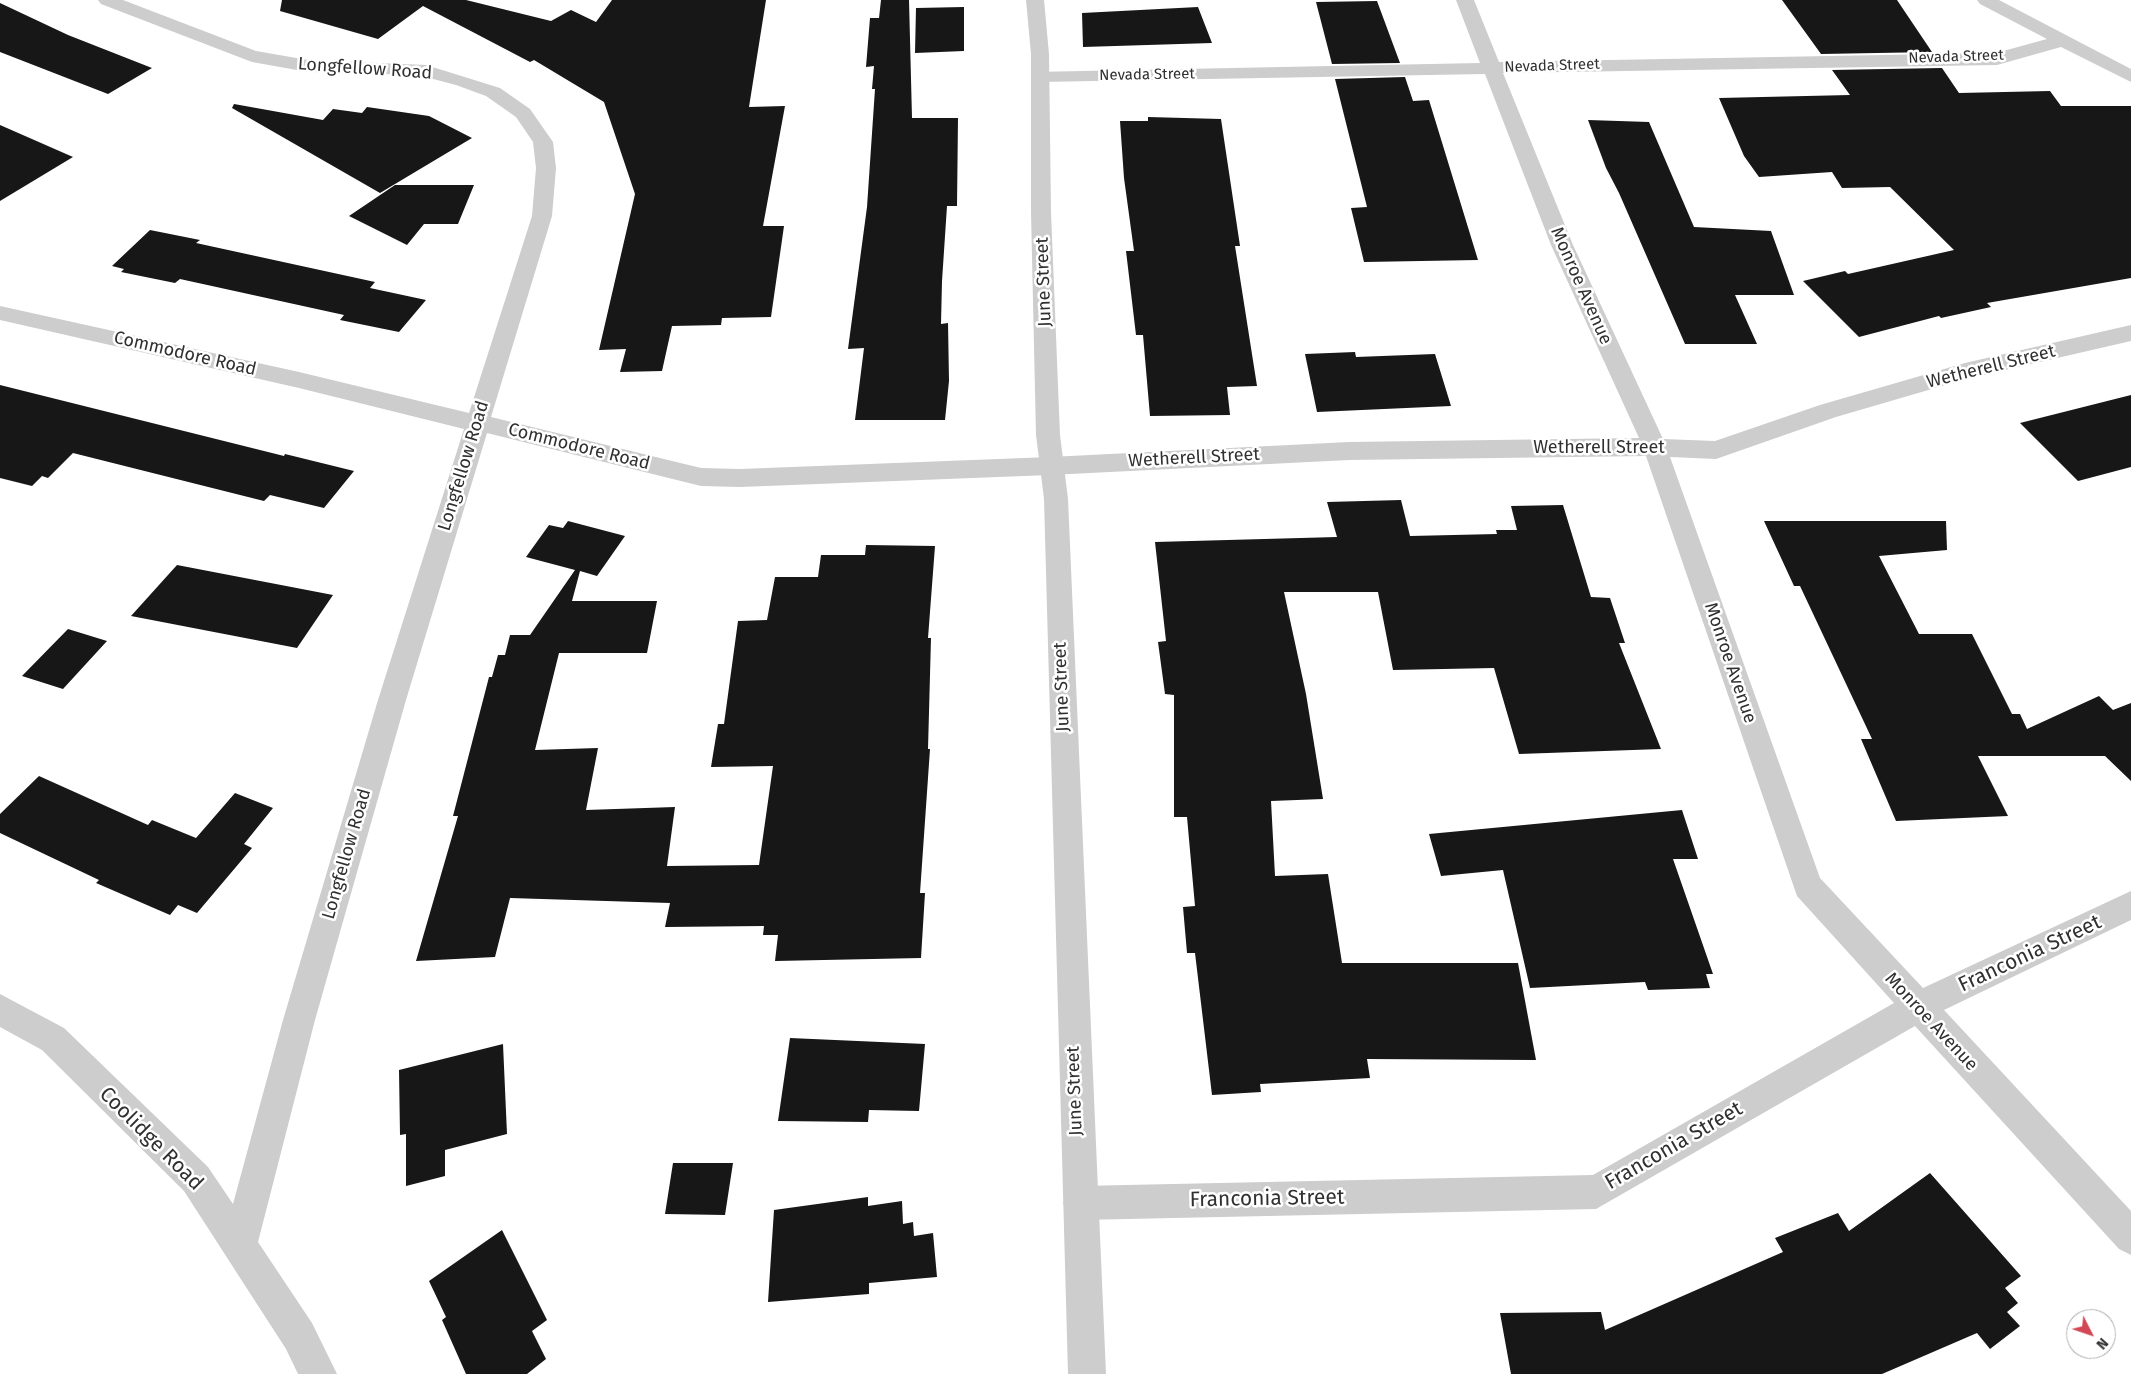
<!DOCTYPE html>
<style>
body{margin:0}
#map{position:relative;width:2131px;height:1374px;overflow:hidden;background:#fff;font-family:"Fira Sans",sans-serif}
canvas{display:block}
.north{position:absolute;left:2066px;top:1309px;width:50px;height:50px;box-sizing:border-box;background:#fff;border:1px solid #acacac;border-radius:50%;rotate:131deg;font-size:14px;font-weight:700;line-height:20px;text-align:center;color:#303030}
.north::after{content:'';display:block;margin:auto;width:18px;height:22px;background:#d24756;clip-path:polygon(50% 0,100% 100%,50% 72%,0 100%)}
</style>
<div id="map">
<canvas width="2131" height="1374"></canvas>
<div class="north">N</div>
</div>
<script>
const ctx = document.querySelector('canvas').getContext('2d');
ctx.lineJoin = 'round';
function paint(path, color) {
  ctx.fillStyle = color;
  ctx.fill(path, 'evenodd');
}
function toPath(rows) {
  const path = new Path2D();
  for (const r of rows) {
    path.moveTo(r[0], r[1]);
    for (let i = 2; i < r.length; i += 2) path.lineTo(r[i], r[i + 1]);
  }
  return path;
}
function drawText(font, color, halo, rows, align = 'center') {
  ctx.font = font + ' "Fira Sans",sans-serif';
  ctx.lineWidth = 5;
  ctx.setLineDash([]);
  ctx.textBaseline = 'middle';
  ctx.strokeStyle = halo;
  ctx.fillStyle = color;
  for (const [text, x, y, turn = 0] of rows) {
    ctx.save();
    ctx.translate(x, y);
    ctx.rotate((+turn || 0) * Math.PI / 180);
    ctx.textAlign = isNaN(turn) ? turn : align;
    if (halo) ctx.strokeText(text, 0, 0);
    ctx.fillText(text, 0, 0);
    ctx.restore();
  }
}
paint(toPath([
 [282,0,466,0,551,21,571,10,596,22,612,0,766,0,749,107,785,106,763,226,784,226,771,317,722,318,721,325,672,326,662,371,620,372,626,349,599,350,635,194,604,102,534,60,530,62,423,6,378,39,280,11],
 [881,0,909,0,912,118,958,118,957,206,947,206,942,281,941,324,948,323,949,381,945,420,855,420,864,348,848,349,867,207,875,89,872,89,874,66,866,67,870,18,879,18],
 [1782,0,1897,0,1932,52,1821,54],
 [1377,1,1400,63,1332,64,1316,2],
 [0,3,68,35,152,68,108,94,0,52],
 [964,7,964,51,915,53,916,8],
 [1198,7,1212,43,1083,47,1082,13],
 [1942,68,1959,93,2050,91,2061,106,2131,106,2131,278,1987,303,1991,307,1941,318,1939,316,1859,337,1803,281,1845,271,1848,274,1954,250,1890,187,1842,188,1832,172,1759,177,1744,156,1719,98,1850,95,1832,70],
 [1405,77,1413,101,1429,100,1478,260,1364,262,1351,208,1367,207,1335,79],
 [234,104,323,120,333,109,362,113,367,107,429,116,472,138,380,193,232,108],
 [1148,117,1221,119,1240,246,1235,246,1257,386,1227,387,1230,415,1150,416,1143,335,1136,335,1126,251,1134,251,1124,178,1120,121,1148,121],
 [1588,120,1649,122,1694,227,1771,231,1794,295,1735,295,1757,344,1685,344,1619,193,1606,168],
 [0,125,73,157,0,201],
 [395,185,474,185,458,224,424,224,407,245,349,216],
 [150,230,200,240,196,243,375,282,370,288,426,300,399,332,340,320,344,315,180,279,175,283,121,272,124,269,112,266],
 [1355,352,1356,357,1435,354,1451,406,1317,412,1305,354],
 [0,385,284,456,285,454,354,471,324,508,270,495,264,501,73,453,48,478,42,476,32,486,0,478],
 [2131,395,2131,467,2078,481,2020,423],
 [1401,500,1410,536,1497,534,1496,530,1517,530,1511,506,1563,505,1591,597,1610,598,1625,643,1619,643,1661,749,1519,754,1494,668,1393,670,1378,592,1284,592,1306,694,1323,799,1271,801,1275,876,1328,874,1342,963,1518,963,1536,1060,1367,1059,1370,1078,1260,1084,1261,1092,1212,1095,1195,953,1187,953,1183,907,1195,906,1187,817,1174,817,1174,695,1165,694,1158,642,1166,641,1155,542,1337,537,1327,502],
 [568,521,625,536,597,576,580,571,572,601,657,601,647,653,559,653,535,750,598,748,586,810,675,807,667,866,759,865,773,766,711,767,718,724,724,724,738,621,767,620,775,577,818,577,821,555,865,555,866,545,935,546,928,638,931,638,928,749,930,749,920,893,925,893,921,958,775,961,778,935,763,935,764,926,665,927,670,903,510,898,495,957,416,961,458,816,453,816,489,677,492,677,498,655,505,655,510,635,530,635,575,570,526,557,549,525,563,528],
 [1764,521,1946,521,1947,550,1879,556,1919,634,1972,634,2012,714,2020,714,2027,729,2099,696,2113,710,2131,703,2131,781,2105,756,1978,756,2008,816,1896,821,1861,739,1872,739,1800,586,1794,586],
 [177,565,333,595,297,648,131,616],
 [68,629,107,641,63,689,22,676],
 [39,776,148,825,152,820,196,838,235,793,273,808,244,844,252,848,197,913,178,905,170,915,96,883,99,880,0,833,0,814],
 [1682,810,1698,859,1673,859,1713,974,1706,974,1710,988,1648,990,1645,982,1530,988,1503,870,1441,876,1429,834],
 [790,1038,925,1044,919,1111,869,1110,868,1122,778,1121],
 [503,1044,507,1134,445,1150,445,1176,406,1186,406,1134,400,1135,399,1070],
 [673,1163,733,1163,725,1215,665,1214],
 [1930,1173,2021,1276,2005,1288,2018,1303,2007,1312,2020,1326,1990,1349,1977,1333,1882,1374,1511,1374,1500,1313,1601,1312,1605,1330,1783,1252,1775,1238,1838,1213,1849,1231],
 [868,1197,868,1206,902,1201,903,1224,913,1222,914,1236,933,1233,937,1277,869,1283,869,1294,768,1302,774,1210],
 [502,1230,547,1320,532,1331,546,1359,527,1374,466,1374,442,1320,446,1317,429,1281]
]), '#171717');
paint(toPath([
 [98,0,123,0,256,51,308,60,426,65,500,88,530,109,553,142,556,168,552,216,491,417,701,468,740,469,1050,457,1349,442,1639,438,1551,245,1485,74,1040,82,1033,80,1031,76,1033,72,1480,63,1456,0,1474,0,1499,62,1996,53,2047,39,1980,4,1977,0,1999,0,2131,69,2131,82,2061,47,1997,65,1503,73,1573,245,1663,439,1715,441,1820,405,1965,363,2131,325,2131,341,1966,379,1836,417,1716,459,1670,457,1820,878,1923,988,2131,891,2131,920,1944,1010,2131,1211,2131,1255,2119,1249,1915,1026,1596,1209,1080,1220,1068,1215,1063,1203,1068,1191,1080,1186,1593,1175,1894,1003,1797,896,1646,456,1349,460,1050,475,740,487,701,486,487,433,406,700,315,1020,258,1242,312,1323,337,1374,298,1374,286,1349,184,1191,42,1050,0,1027,0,994,64,1028,208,1167,233,1204,283,1020,378,700,464,429,299,388,0,320,0,306,299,372,469,413,532,216,536,168,533,142,516,117,486,96,456,85,418,75,308,72,252,62,101,4,98,0]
]), '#cdcdcd');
paint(toPath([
 [1026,0,1044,0,1049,54,1051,212,1060,435,1068,499,1106,1374,1068,1374,1044,499,1036,435,1031,212,1031,54,1026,0]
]), '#cdcdcd');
drawText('15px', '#303030', '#fff', [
 ["Nevada Street",1956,57,-2],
 ["Nevada Street",1552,66,-2],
 ["Nevada Street",1147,75,-1]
]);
drawText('18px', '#303030', '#fff', [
 ["Longfellow Road",365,69,4],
 ["June Street",1044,282,-92],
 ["Monroe Avenue",1581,286,66],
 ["Commodore Road",185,354,13],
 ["Wetherell Street",1991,367,-14],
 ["Commodore Road",579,447,14],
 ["Wetherell Street",1599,448],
 ["Wetherell Street",1194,458,-3],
 ["Longfellow Road",464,466,-73],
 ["Monroe Avenue",1730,663,71],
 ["June Street",1062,687,-92],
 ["Longfellow Road",347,854,-74],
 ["Monroe Avenue",1931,1022,47],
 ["June Street",1075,1091,-92]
]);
drawText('21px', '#303030', '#fff', [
 ["Franconia Street",2030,954,-25],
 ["Coolidge Road",151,1139,45],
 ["Franconia Street",1674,1146,-30],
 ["Franconia Street",1267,1199,-1]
]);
</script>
